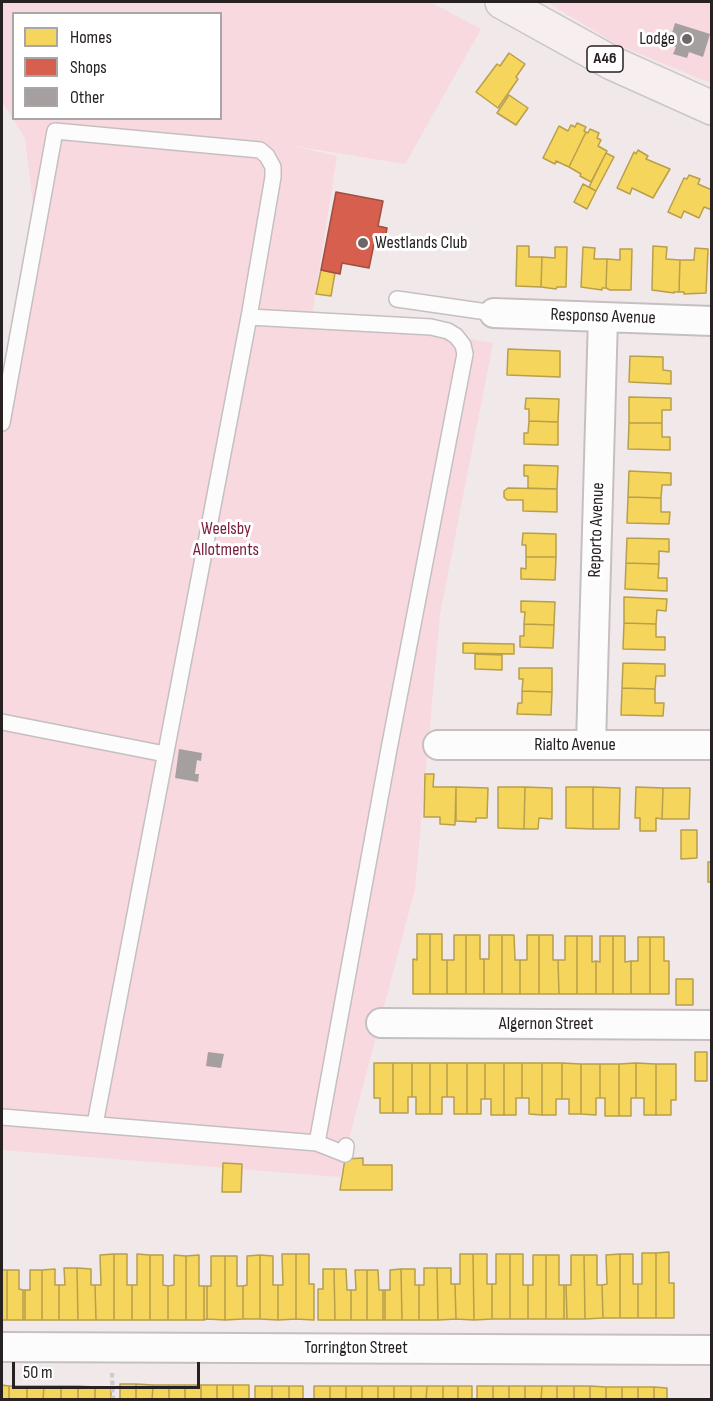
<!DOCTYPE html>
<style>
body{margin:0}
#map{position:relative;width:713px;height:1401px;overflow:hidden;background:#f1e8ea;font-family:"Sofia Sans Condensed",sans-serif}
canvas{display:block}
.frame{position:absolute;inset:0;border:3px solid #272122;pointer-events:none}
.legend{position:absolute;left:12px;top:12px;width:210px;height:108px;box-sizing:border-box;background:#fff;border:2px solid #a9a6a7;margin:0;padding:8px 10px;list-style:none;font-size:18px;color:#272122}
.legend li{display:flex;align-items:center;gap:12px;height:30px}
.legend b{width:30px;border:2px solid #a9a6a7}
.scale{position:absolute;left:12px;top:1362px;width:188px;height:27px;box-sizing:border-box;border:3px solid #272122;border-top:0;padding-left:8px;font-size:18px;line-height:21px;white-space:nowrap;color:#272122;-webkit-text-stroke:4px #fff;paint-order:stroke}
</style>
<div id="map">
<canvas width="713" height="1401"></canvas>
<div class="frame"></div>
<ul class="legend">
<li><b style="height:16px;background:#f6d55c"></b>Homes</li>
<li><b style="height:16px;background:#d6604d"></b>Shops</li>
<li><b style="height:16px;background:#a59fa0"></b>Other</li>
</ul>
<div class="scale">50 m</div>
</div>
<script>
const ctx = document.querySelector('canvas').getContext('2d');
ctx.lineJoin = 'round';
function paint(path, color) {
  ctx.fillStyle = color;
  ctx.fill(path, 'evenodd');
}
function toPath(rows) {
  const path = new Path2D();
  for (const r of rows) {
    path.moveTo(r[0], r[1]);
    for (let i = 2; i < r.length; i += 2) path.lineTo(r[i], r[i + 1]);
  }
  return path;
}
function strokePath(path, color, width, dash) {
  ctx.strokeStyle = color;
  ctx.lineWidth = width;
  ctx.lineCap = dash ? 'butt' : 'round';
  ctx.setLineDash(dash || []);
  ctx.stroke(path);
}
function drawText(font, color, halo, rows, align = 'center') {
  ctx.font = font + ' "Sofia Sans Condensed",sans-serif';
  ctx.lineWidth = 6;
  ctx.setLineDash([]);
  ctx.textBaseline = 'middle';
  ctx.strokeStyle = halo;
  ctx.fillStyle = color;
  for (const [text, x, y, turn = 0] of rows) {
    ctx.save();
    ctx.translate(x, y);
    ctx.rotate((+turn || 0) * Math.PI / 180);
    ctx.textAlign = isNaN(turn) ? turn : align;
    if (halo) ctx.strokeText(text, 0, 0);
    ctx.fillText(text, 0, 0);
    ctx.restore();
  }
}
paint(toPath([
 [2,2,430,2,481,29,405,164,288,145,337,156,310,328,445,335,493,343,440,614,415,889,345,1154,340,1177,2,1150,2,401,35,221,25,138,2,101],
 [14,14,220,14,220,118,14,118],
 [547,2,711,2,711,83,618,45]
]), '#f7d9df');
const homes = toPath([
 [509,53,525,64,516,77,518,79,498,108,476,92,497,64,500,66,509,53],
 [509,95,528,108,516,125,497,113,509,95],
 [577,123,586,127,584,131,586,132,569,167,556,161,555,164,543,158,559,126,568,131,571,125,575,127,577,123],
 [590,129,599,133,597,138,601,140,598,146,607,151,591,182,580,176,581,174,569,167,586,132,588,133,590,129],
 [638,150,648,156,646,159,670,169,653,198,632,188,630,194,617,188,634,152,636,154,638,150],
 [606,153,614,157,596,191,589,187,606,153],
 [689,175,700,179,698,184,712,190,712,210,704,207,699,218,684,211,681,218,668,212,684,178,687,179,689,175],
 [583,184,596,191,587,209,574,202,583,184],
 [517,246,529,246,529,257,542,257,541,287,516,286,517,246],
 [653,246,667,247,666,259,680,260,679,292,674,292,674,293,652,290,653,246],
 [555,247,567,247,566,287,557,287,556,289,541,287,542,257,555,258,555,247],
 [583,247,595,248,594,259,607,259,606,288,602,288,602,290,581,287,583,247],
 [695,248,708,249,706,293,684,294,684,292,679,292,680,260,694,260,695,248],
 [620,249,632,249,631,290,610,290,606,288,607,259,620,260,620,249],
 [321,270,335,273,331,296,316,294,321,270],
 [508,349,560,351,560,377,507,375,508,349],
 [630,356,663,357,663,370,671,371,671,384,629,382,630,356],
 [629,397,671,398,671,410,662,410,662,423,629,423,629,397],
 [526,398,559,399,558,422,529,421,529,409,525,409,526,398],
 [529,421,558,422,558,445,524,444,524,433,528,433,529,421],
 [629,423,662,423,662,437,670,437,670,450,628,449,629,423],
 [524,465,558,466,557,489,528,488,528,476,524,476,524,465],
 [629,471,671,473,671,485,662,485,661,498,628,497,629,471],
 [508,488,557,489,557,512,523,511,523,500,507,500,504,497,504,491,508,488],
 [628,497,661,498,661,512,670,512,669,524,627,523,628,497],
 [523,533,556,534,556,557,526,557,526,545,522,545,523,533],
 [627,538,669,539,669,552,659,551,659,564,626,563,627,538],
 [526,557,556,557,555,580,521,579,521,568,526,569,526,557],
 [626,563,659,564,658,578,667,578,667,591,625,589,626,563],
 [624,597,667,599,666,611,657,610,656,624,624,623,624,597],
 [521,601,555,602,554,625,524,624,525,612,521,612,521,601],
 [624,623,656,624,656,637,665,637,665,650,623,649,624,623],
 [524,624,554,625,553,648,520,647,520,636,524,636,524,624],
 [463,643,514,644,514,654,463,653,463,643],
 [475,654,502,655,502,670,475,669,475,654],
 [623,663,665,664,665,676,656,676,655,689,622,688,623,663],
 [519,668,552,668,552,692,522,691,523,679,519,679,519,668],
 [622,688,655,689,655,703,664,703,663,716,621,715,622,688],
 [522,691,552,692,551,715,517,714,518,703,522,703,522,691],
 [425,774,434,774,433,787,456,787,455,825,440,824,440,817,424,817,425,774],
 [456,787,488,788,487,818,476,818,476,822,456,821,456,787],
 [498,787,525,787,524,829,498,828,498,787],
 [525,787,552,788,552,819,539,818,538,829,524,829,525,787],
 [566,787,593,787,593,829,566,828,566,787],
 [593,787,620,788,619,829,593,829,593,787],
 [636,787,663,788,662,819,656,818,656,831,640,831,640,818,635,818,636,787],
 [663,788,690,788,689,819,662,819,663,788],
 [681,830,697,830,697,858,681,859,681,830],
 [708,862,712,862,712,882,708,882,708,862],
 [417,934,430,934,430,994,413,994,413,959,417,960,417,934],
 [430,934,442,934,442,960,447,960,447,994,430,994,430,934],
 [454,935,466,935,466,994,447,994,447,960,454,960,454,935],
 [466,935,480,935,480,959,484,959,484,994,466,994,466,935],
 [489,935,502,935,502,994,484,994,484,959,489,959,489,935],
 [502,935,514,935,515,960,520,960,520,994,502,994,502,935],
 [527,935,539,935,539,994,520,994,520,960,527,960,527,935],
 [539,935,553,935,553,960,558,960,559,994,539,994,539,935],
 [565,936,577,936,577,994,559,994,558,960,565,960,565,936],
 [577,936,592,936,592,962,596,961,596,994,577,994,577,936],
 [600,936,613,936,613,994,596,994,596,961,600,962,600,936],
 [613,936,625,936,625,962,631,961,631,994,613,994,613,936],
 [638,937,650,937,650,994,631,994,631,961,638,961,638,937],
 [650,937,664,937,664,961,669,961,669,994,650,994,650,937],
 [676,979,693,979,693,1005,676,1005,676,979],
 [695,1052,707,1052,707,1081,695,1081,695,1052],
 [374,1063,393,1063,393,1113,380,1113,380,1098,374,1098,374,1063],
 [393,1063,412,1063,412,1097,408,1097,408,1113,393,1113,393,1063],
 [412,1063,430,1063,430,1114,416,1114,416,1097,412,1097,412,1063],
 [430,1063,447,1063,447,1097,442,1097,442,1114,430,1114,430,1063],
 [447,1063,467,1063,467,1114,454,1114,454,1097,447,1097,447,1063],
 [467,1063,485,1063,485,1099,481,1099,481,1114,467,1114,467,1063],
 [485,1063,504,1063,504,1115,491,1115,491,1099,485,1099,485,1063],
 [504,1063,522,1063,522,1098,516,1098,516,1115,504,1115,504,1063],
 [522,1063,542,1063,542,1115,529,1114,529,1098,522,1098,522,1063],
 [542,1063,562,1063,562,1099,556,1099,556,1115,542,1115,542,1063],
 [562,1063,581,1064,581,1114,569,1114,569,1099,562,1099,562,1063],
 [636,1063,656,1064,656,1115,644,1115,644,1098,636,1098,636,1063],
 [636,1063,636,1098,631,1098,631,1116,619,1116,619,1064,636,1063],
 [581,1064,600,1064,600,1098,596,1098,596,1115,581,1114,581,1064],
 [600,1064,619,1064,619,1116,605,1116,605,1098,600,1098,600,1064],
 [656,1064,676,1064,676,1100,671,1100,671,1115,656,1115,656,1064],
 [363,1158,363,1165,392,1165,392,1190,340,1190,345,1159,363,1158],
 [223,1163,242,1164,241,1192,222,1192,223,1163],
 [669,1252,669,1283,674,1283,674,1318,656,1318,656,1253,669,1252],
 [642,1253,656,1253,656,1318,638,1318,638,1284,642,1284,642,1253],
 [114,1254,114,1320,96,1320,95,1285,101,1285,100,1255,114,1254],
 [114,1254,127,1254,127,1285,132,1285,132,1320,114,1320,114,1254],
 [137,1254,150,1255,150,1320,132,1320,132,1285,137,1285,137,1254],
 [282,1254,296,1254,296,1319,278,1320,278,1285,283,1285,282,1254],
 [296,1254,309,1254,309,1284,314,1284,314,1320,296,1319,296,1254],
 [460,1254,473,1254,474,1320,456,1319,455,1284,460,1284,460,1254],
 [473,1254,487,1254,487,1284,492,1284,492,1319,474,1320,473,1254],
 [496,1254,510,1254,510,1319,492,1319,492,1284,496,1284,496,1254],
 [510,1254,523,1254,523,1285,528,1285,528,1319,510,1319,510,1254],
 [620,1254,633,1254,633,1284,638,1284,638,1318,620,1318,620,1254],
 [620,1254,620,1318,603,1318,602,1285,607,1284,606,1255,620,1254],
 [150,1255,163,1255,163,1285,168,1286,168,1320,150,1320,150,1255],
 [174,1255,186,1256,186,1320,168,1320,168,1286,174,1285,174,1255],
 [199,1255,199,1286,204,1286,204,1320,186,1320,186,1256,199,1255],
 [260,1255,273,1256,273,1285,278,1285,278,1320,260,1319,260,1255],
 [260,1255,260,1319,243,1319,243,1286,247,1285,247,1256,260,1255],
 [533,1255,546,1255,546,1319,528,1319,528,1285,533,1285,533,1255],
 [546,1255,559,1255,559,1285,564,1285,564,1319,546,1319,546,1255],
 [571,1255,584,1255,585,1319,567,1319,566,1285,571,1285,571,1255],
 [584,1255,597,1255,597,1285,602,1285,603,1318,585,1319,584,1255],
 [211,1256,225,1256,225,1320,207,1319,207,1286,211,1286,211,1256],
 [225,1256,237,1256,237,1286,243,1286,243,1319,225,1320,225,1256],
 [64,1268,77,1268,78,1320,59,1320,59,1285,65,1285,64,1268],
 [77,1268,91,1269,91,1285,95,1285,96,1320,78,1320,77,1268],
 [424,1268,437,1268,438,1320,419,1320,419,1285,424,1285,424,1268],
 [437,1268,451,1268,451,1284,455,1284,456,1319,438,1320,437,1268],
 [55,1269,55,1285,59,1285,59,1320,42,1320,42,1270,55,1269],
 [323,1269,334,1269,335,1320,318,1320,318,1289,323,1289,323,1269],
 [334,1269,346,1269,347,1290,351,1290,351,1320,335,1320,334,1269],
 [401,1269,415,1269,415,1285,419,1285,419,1320,402,1320,401,1269],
 [401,1269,402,1320,385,1320,385,1290,390,1290,390,1270,401,1269],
 [2,1270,7,1270,7,1320,2,1320,2,1270],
 [7,1270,19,1270,19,1289,23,1290,23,1320,7,1320,7,1270],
 [30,1270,42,1270,42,1320,25,1320,25,1290,30,1290,30,1270],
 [355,1270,367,1270,367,1320,351,1320,351,1290,356,1290,355,1270],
 [367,1270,378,1270,379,1290,383,1290,383,1320,367,1320,367,1270],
 [564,1285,566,1285,567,1319,564,1319,564,1285],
 [204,1286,207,1286,207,1319,204,1320,204,1286],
 [23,1290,25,1290,25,1320,23,1320,23,1290],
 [383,1290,385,1290,385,1320,383,1320,383,1290],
 [120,1384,136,1384,136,1400,120,1400,120,1384],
 [136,1384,153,1385,152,1400,136,1400,136,1384],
 [2,1385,9,1386,9,1400,2,1400,2,1385],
 [153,1385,169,1385,169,1400,152,1400,153,1385],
 [169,1385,185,1385,185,1400,169,1400,169,1385],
 [185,1385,201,1385,201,1400,185,1400,185,1385],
 [201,1385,217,1385,217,1400,201,1400,201,1385],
 [217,1385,233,1385,233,1400,217,1400,217,1385],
 [233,1385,249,1385,249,1400,233,1400,233,1385],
 [9,1386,27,1386,27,1400,9,1400,9,1386],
 [27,1386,44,1386,43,1400,27,1400,27,1386],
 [44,1386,61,1386,61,1400,43,1400,44,1386],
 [61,1386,78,1386,78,1400,61,1400,61,1386],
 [78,1386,95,1387,95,1400,78,1400,78,1386],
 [255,1386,272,1386,272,1400,255,1400,255,1386],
 [272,1386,289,1386,289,1400,272,1400,272,1386],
 [289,1386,303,1386,303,1400,289,1400,289,1386],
 [314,1386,330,1386,330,1400,314,1400,314,1386],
 [330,1386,346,1386,346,1400,330,1400,330,1386],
 [346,1386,362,1386,362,1400,346,1400,346,1386],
 [362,1386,378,1386,378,1400,362,1400,362,1386],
 [378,1386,394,1386,394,1400,378,1400,378,1386],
 [394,1386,411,1386,411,1400,394,1400,394,1386],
 [411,1386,427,1386,426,1400,411,1400,411,1386],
 [427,1386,443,1386,443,1400,426,1400,427,1386],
 [443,1386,458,1386,458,1400,443,1400,443,1386],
 [458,1386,472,1386,472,1400,458,1400,458,1386],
 [477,1386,493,1386,493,1400,477,1400,477,1386],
 [493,1386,509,1386,509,1400,493,1400,493,1386],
 [509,1386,525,1386,525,1400,509,1400,509,1386],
 [525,1386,542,1386,541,1400,525,1400,525,1386],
 [542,1386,557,1386,557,1400,541,1400,542,1386],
 [557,1386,574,1386,574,1400,557,1400,557,1386],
 [574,1386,590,1386,590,1400,574,1400,574,1386],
 [590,1386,606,1387,606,1400,590,1400,590,1386],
 [95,1387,111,1387,111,1400,95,1400,95,1387],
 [606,1387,622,1387,622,1400,606,1400,606,1387],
 [622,1387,638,1387,638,1400,622,1400,622,1387],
 [638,1387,654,1387,654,1400,638,1400,638,1387],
 [654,1387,667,1388,667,1400,654,1400,654,1387]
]);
paint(homes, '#f6d55c');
strokePath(homes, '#b89f4b', 1.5);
const shops = toPath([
 [336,192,383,201,378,226,387,228,384,246,374,244,369,268,342,263,340,274,321,270,336,192]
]);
paint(shops, '#d6604d');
strokePath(shops, '#a24d40', 1.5);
paint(toPath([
 [675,23,710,34,703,57,689,52,687,58,673,54,676,47,663,43,667,31,672,33],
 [179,749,202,753,201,761,197,760,195,774,199,774,198,782,175,778],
 [208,1052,224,1054,221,1068,206,1066]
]), '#a59fa0');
const lane = toPath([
 [397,299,494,313],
 [249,317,431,327,448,331,456,336,463,345,465,354,389,749,317,1143],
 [2,423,55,131,260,150,267,156,273,167,273,177,249,317,95,1124],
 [2,722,165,754],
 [2,1117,317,1143,345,1154,346,1146]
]);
const street = toPath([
 [494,313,712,321],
 [591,744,603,317],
 [438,745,712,745],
 [381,1023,712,1025],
 [2,1347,712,1350]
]);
const primary = toPath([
 [502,2,612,63,712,108]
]);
strokePath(lane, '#c6bfc0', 18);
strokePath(street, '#c6bfc0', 32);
strokePath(primary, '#cbc6c7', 36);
strokePath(toPath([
 [112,1373,113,1400]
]), '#cdcacb', 4, [4.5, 3]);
strokePath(lane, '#fdfcfc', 15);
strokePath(street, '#fdfcfc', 28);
strokePath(primary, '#f7eef0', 33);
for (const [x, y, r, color] of [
 [687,39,6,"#6e6768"],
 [363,243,6,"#6e6768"]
]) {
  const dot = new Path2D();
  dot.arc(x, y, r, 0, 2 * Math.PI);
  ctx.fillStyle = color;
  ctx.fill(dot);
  strokePath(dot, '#fff', 2);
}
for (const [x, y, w] of [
 [605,59,36]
]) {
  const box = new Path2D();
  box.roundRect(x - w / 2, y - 13, w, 26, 4.5);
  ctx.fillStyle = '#fff';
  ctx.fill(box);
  strokePath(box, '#272122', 1.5);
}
drawText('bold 16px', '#272122', null, [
 ["A46",605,59]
]);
drawText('18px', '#272122', '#fff', [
 ["Lodge",675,39],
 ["Westlands Club",375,243,"left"]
], 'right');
drawText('18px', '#272122', '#fff', [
 ["Responso Avenue",603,317,2],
 ["Reporto Avenue",597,530,-88],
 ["Rialto Avenue",575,745],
 ["Algernon Street",546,1024],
 ["Torrington Street",356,1348]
]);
drawText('18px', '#781e3d', '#fff', [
 ["Weelsby",226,529],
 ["Allotments",226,550]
]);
</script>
